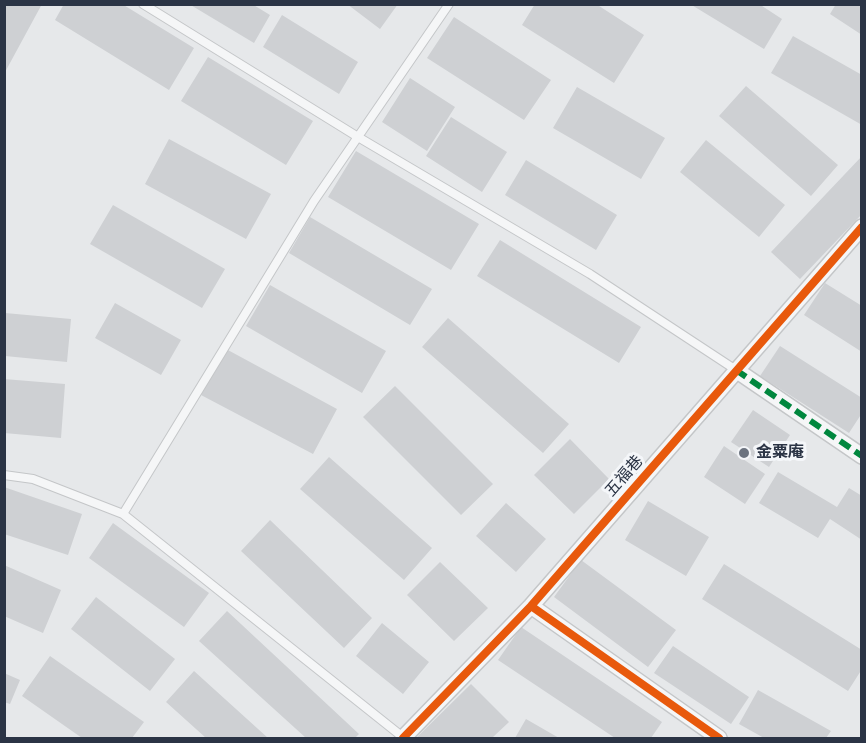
<!DOCTYPE html>
<meta charset="utf-8">
<style>
body{margin:0}
#map{position:relative;width:866px;height:743px;overflow:hidden;background:#e6e8ea;font-family:"Source Sans 3",sans-serif}
canvas{display:block}
.frame{position:absolute;inset:0;border:6px solid #2b3445;pointer-events:none}
</style>
<div id="map">
<canvas width="866" height="743"></canvas>
<div class="frame"></div>
</div>
<script>
const ctx = document.querySelector('canvas').getContext('2d');
ctx.lineJoin = 'round';
function paint(path, color) {
  ctx.fillStyle = color;
  ctx.fill(path, 'evenodd');
}
function toPath(rows) {
  const path = new Path2D();
  for (const r of rows) {
    path.moveTo(r[0], r[1]);
    for (let i = 2; i < r.length; i += 2) path.lineTo(r[i], r[i + 1]);
  }
  return path;
}
function strokePath(path, color, width, dash) {
  ctx.strokeStyle = color;
  ctx.lineWidth = width;
  ctx.lineCap = dash ? 'butt' : 'round';
  ctx.setLineDash(dash || []);
  ctx.stroke(path);
}
function drawText(font, color, halo, rows, align = 'center') {
  ctx.font = font + ' "Source Sans 3","Noto Sans SC",sans-serif';
  ctx.lineWidth = 6;
  ctx.setLineDash([]);
  ctx.textBaseline = 'middle';
  ctx.strokeStyle = halo;
  ctx.fillStyle = color;
  for (const [text, x, y, turn = 0] of rows) {
    ctx.save();
    ctx.translate(x, y);
    ctx.rotate((+turn || 0) * Math.PI / 180);
    ctx.textAlign = isNaN(turn) ? turn : align;
    if (halo) ctx.strokeText(text, 0, 0);
    ctx.fillText(text, 0, 0);
    ctx.restore();
  }
}
paint(toPath([
 [4,4,42,4,4,74],
 [64,4,122,4,194,48,169,90,55,20],
 [189,4,252,4,270,15,254,43],
 [347,4,398,4,380,29],
 [535,4,596,4,644,35,614,83,522,25],
 [690,4,759,4,782,19,764,49],
 [836,4,862,4,862,35,830,14],
 [282,15,358,62,339,94,263,47],
 [454,17,551,80,524,120,427,58],
 [793,36,862,75,862,125,771,73],
 [208,57,313,121,286,165,181,101],
 [410,78,455,107,427,151,382,122],
 [746,86,838,165,811,196,719,116],
 [577,87,665,138,641,179,553,128],
 [451,117,507,152,482,192,426,156],
 [169,139,271,194,246,239,145,184],
 [706,140,785,205,759,237,680,172],
 [356,151,479,224,451,270,328,197],
 [862,156,862,214,800,279,771,252],
 [526,160,617,215,596,250,505,195],
 [113,205,225,269,202,308,90,244],
 [310,217,432,289,410,325,289,253],
 [500,240,641,327,619,363,477,276],
 [825,283,862,306,862,352,804,315],
 [270,285,386,351,362,393,246,326],
 [115,303,181,340,161,375,95,338],
 [5,313,71,319,67,362,5,356],
 [448,318,569,424,543,453,422,347],
 [780,346,862,398,862,413,849,433,760,376],
 [226,349,337,409,313,454,201,395],
 [4,379,65,384,61,438,4,433],
 [395,386,493,484,461,515,363,417],
 [753,410,790,435,769,467,731,442],
 [570,439,609,479,574,514,534,475],
 [724,446,765,474,745,504,704,477],
 [329,457,432,548,404,580,300,489],
 [778,472,837,507,849,488,862,496,862,540,830,519,818,538,759,503],
 [4,487,82,514,68,555,4,534],
 [648,501,709,537,686,576,625,540],
 [506,503,546,539,516,572,476,536],
 [270,520,372,618,344,648,241,551],
 [113,523,209,593,184,627,89,558],
 [581,560,676,630,648,667,554,597],
 [440,562,488,608,454,641,407,595],
 [724,564,862,650,862,669,848,691,702,599],
 [4,565,61,590,43,633,4,616],
 [96,597,175,659,150,691,71,629],
 [227,611,359,734,355,738,306,738,199,641],
 [382,623,429,662,403,694,356,656],
 [521,627,662,722,651,738,615,738,498,660],
 [673,646,749,697,731,724,654,673],
 [50,656,144,722,132,738,82,738,22,696],
 [194,671,268,738,206,738,166,702],
 [4,673,20,680,10,704,4,702],
 [471,684,509,722,492,738,416,738],
 [758,690,831,731,826,738,764,738,739,724],
 [526,719,559,738,515,738]
]), '#ced0d3');
const service = toPath([
 [143,4,358,137,590,274,736,370],
 [4,475,33,479,123,514,404,738],
 [123,514,314,201,449,4]
]);
const minor = toPath([
 [736,370,862,456],
 [531,606,719,738],
 [403,738,531,606,862,227]
]);
strokePath(service, '#c4c6c8', 10);
strokePath(minor, '#c4c6c8', 18);
strokePath(service, '#f5f6f7', 8);
strokePath(minor, '#f5f6f7', 15);
strokePath(toPath([
 [736,370,862,456]
]), '#00873e', 6, [12, 6]);
strokePath(toPath([
 [531,606,719,738],
 [403,738,531,606,862,227]
]), '#e8590c', 8);
for (const [x, y, r, color] of [
 [744,453,6,"#6c737f"]
]) {
  const dot = new Path2D();
  dot.arc(x, y, r, 0, 2 * Math.PI);
  ctx.fillStyle = color;
  ctx.fill(dot);
  strokePath(dot, '#f4f6f9', 2);
}
drawText('bold 16px', '#2b3445', '#f4f6f9', [
 ["金粟庵",756,453]
], 'left');
drawText('16px', '#2b3445', '#f4f6f9', [
 ["五福巷",625,477,-49]
]);
</script>
